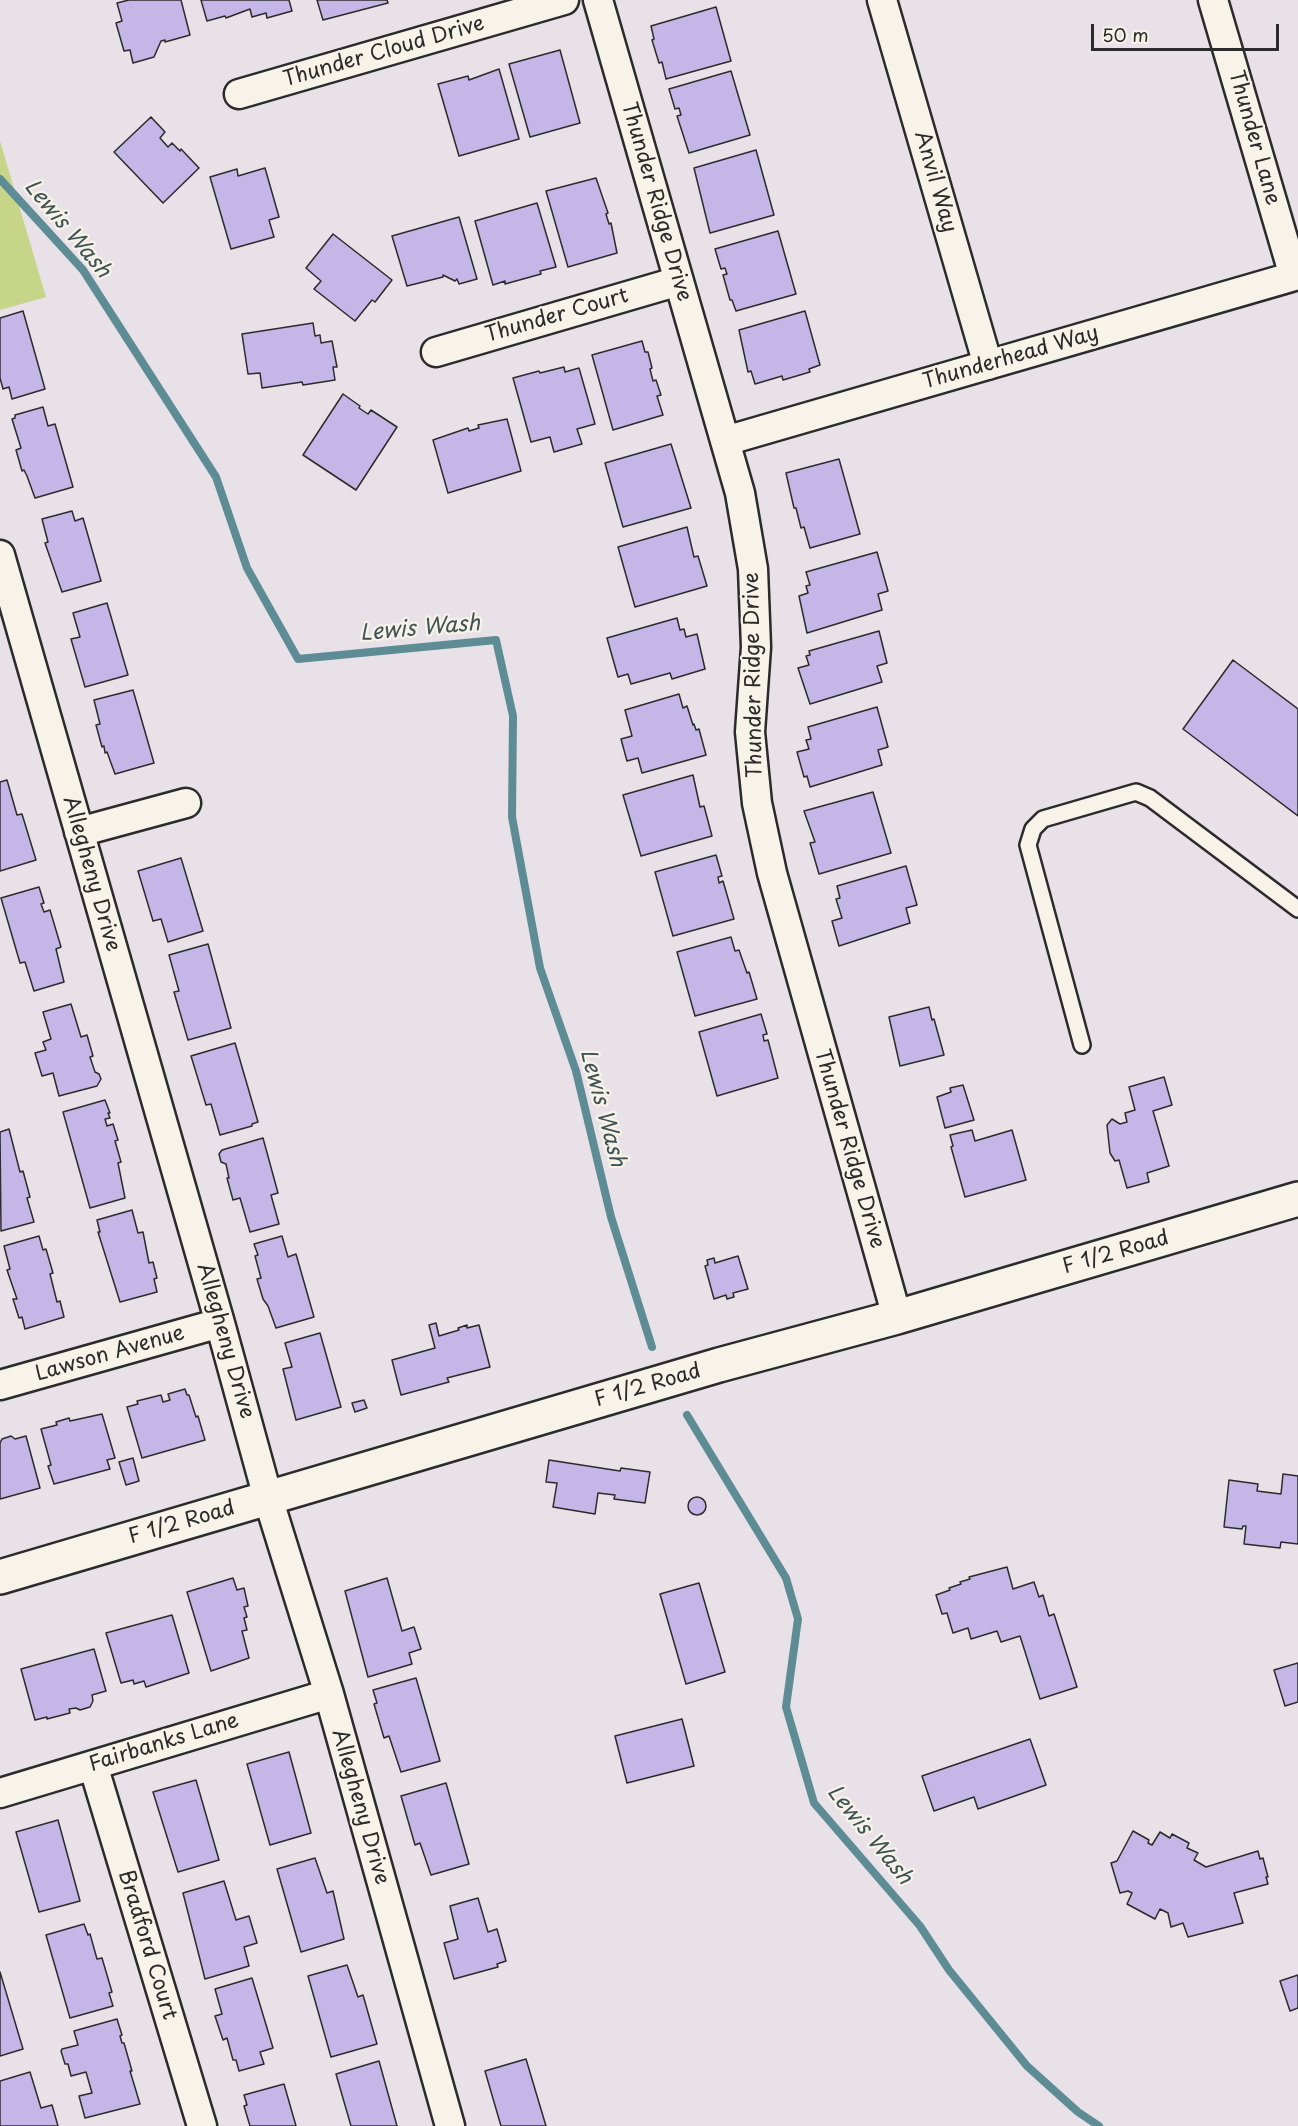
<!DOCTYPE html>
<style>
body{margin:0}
#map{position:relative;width:1298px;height:2126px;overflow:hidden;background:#e8e1e8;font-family:"Playpen Sans",sans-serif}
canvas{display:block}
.scale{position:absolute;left:1091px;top:24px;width:188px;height:27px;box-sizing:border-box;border:3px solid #2b2b2b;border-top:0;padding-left:8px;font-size:18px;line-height:21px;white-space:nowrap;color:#2b2b2b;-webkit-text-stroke:4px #f7f3e8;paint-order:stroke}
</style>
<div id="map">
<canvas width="1298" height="2126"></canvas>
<div class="scale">50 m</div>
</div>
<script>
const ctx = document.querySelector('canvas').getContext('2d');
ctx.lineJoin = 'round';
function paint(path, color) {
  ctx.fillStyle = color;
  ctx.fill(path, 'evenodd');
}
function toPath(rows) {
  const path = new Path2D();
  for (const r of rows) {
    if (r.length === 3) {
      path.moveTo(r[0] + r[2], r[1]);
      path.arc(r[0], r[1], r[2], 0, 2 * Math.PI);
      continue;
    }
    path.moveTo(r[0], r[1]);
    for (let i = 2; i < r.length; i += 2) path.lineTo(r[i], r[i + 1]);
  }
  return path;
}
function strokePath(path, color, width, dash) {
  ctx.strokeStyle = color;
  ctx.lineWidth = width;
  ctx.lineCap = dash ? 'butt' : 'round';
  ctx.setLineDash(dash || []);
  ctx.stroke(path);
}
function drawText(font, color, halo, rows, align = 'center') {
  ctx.font = font + ' "Playpen Sans",sans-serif';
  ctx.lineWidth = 4.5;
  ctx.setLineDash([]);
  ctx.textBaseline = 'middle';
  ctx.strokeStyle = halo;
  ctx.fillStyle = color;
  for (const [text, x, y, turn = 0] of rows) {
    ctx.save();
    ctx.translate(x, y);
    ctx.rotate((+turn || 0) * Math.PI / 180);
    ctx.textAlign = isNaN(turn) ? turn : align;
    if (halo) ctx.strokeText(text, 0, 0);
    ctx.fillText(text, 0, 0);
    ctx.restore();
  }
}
paint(toPath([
 [0,141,46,297,0,310]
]), '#c7d589');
strokePath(toPath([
 [0,179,83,270,216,477,247,568,298,659,496,640,513,716,512,817,540,968,576,1071,611,1217,652,1347],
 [687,1415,786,1578,798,1619,786,1707,814,1803,920,1926,949,1970,1027,2066,1078,2112,1099,2126]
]), '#5d8c95', 8);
const building = toPath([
 [129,0,181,0,190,35,165,42,165,40,161,41,154,57,133,63,130,50,124,51,116,23,122,21,117,3,129,0],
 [201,0,289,0,292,11,267,18,266,13,252,17,250,9,226,18,225,16,207,21,201,0],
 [317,0,387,0,388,3,323,20,317,0],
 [716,7,731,61,666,79,662,62,659,63,652,40,654,39,651,26,716,7],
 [560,50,580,123,530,137,509,64,560,50],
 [499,69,519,139,459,156,438,84,468,76,469,80,499,69],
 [731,71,750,135,689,153,677,116,681,115,679,108,675,109,669,89,731,71],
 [151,117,165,132,160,138,168,147,172,143,180,151,181,149,199,168,163,203,114,152,151,117],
 [756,150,774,215,710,233,694,168,756,150],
 [265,168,279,217,269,220,274,237,231,249,210,177,237,169,238,176,265,168],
 [596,178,608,213,606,214,609,224,611,223,617,253,568,267,546,191,596,178],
 [537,203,556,267,540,271,541,274,505,284,505,281,493,285,475,221,537,203],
 [459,217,477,279,459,284,457,279,455,281,443,275,443,277,407,286,392,236,459,217],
 [778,231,796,294,736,311,732,300,730,300,723,275,727,274,725,268,721,269,715,249,778,231],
 [333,234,392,280,375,302,372,300,355,321,314,289,321,281,306,268,333,234],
 [23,311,45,389,12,399,9,387,3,389,0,378,0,318,23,311],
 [805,311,820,365,809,369,810,372,783,380,782,376,755,384,751,371,748,372,739,330,805,311],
 [313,323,315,336,320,335,321,343,332,341,337,367,333,367,335,380,303,385,302,382,262,388,260,373,248,374,242,334,313,323],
 [642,341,645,352,648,352,652,368,650,369,653,381,656,380,661,395,657,396,663,415,613,430,592,355,642,341],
 [564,367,565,372,579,368,595,424,577,429,582,444,554,452,550,437,531,442,513,378,539,371,540,373,564,367],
 [343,394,360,406,359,408,368,414,371,410,397,427,356,490,303,455,343,394],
 [43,407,48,426,55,424,73,487,35,498,27,476,24,470,22,471,16,450,21,448,12,419,15,418,15,415,43,407],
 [507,419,521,471,448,493,433,440,468,428,469,431,479,428,478,425,507,419],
 [671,444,691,508,623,527,605,463,671,444],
 [839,459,860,534,810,548,804,527,801,528,796,508,794,508,786,473,839,459],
 [72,511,75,521,83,518,101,581,62,592,45,543,48,542,42,519,72,511],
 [687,527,694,557,698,556,707,586,635,607,618,547,687,527],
 [877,552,888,591,878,594,882,610,807,633,799,596,808,593,806,586,810,585,806,572,877,552],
 [107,603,128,675,85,687,71,639,80,637,73,613,107,603],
 [677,618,680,630,684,629,686,637,697,634,705,669,672,679,670,673,631,684,628,674,618,677,607,638,677,618],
 [879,631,887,663,877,666,882,682,810,704,798,668,809,665,806,656,810,655,809,651,879,631],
 [1233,660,1298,709,1298,816,1183,729,1233,660],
 [133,690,154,763,115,774,107,752,105,753,104,746,102,747,96,725,100,724,94,700,133,690],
 [679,694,683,708,687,706,693,725,694,724,696,730,699,729,706,755,642,773,638,758,627,761,621,739,632,736,625,710,679,694],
 [877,707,888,747,878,750,882,765,810,787,807,776,804,777,797,752,809,749,806,740,811,739,808,727,877,707],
 [693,775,700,807,704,806,712,836,641,856,623,795,693,775],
 [7,780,17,815,22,814,36,860,0,871,0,782,7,780],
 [873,792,891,853,819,874,810,843,815,842,804,811,873,792],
 [716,855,722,876,718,877,719,883,723,881,734,919,673,936,655,872,716,855],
 [181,858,203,931,168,942,161,919,153,921,138,871,181,858],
 [906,866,917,905,906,908,910,923,839,946,832,921,842,918,836,899,840,898,837,886,906,866],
 [39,887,44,903,41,904,44,912,50,910,61,947,56,949,64,982,34,991,25,962,20,963,1,898,39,887],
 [731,937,735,951,739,950,747,973,749,972,757,999,695,1016,677,952,731,937],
 [208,944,231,1028,188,1040,174,992,179,991,169,955,208,944],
 [71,1004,81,1037,87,1035,93,1056,90,1057,95,1072,99,1074,101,1079,97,1086,59,1096,53,1073,42,1076,35,1053,46,1050,43,1042,51,1039,43,1012,71,1004],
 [929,1007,932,1020,934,1019,944,1055,900,1066,889,1017,929,1007],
 [761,1014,767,1034,763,1035,764,1041,768,1040,778,1078,717,1096,699,1032,761,1014],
 [235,1043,258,1122,252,1124,252,1126,220,1135,211,1104,206,1105,191,1056,235,1043],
 [1164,1077,1172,1105,1153,1111,1169,1166,1147,1173,1149,1182,1127,1188,1119,1160,1115,1161,1110,1153,1107,1125,1112,1119,1120,1124,1127,1122,1125,1113,1135,1110,1129,1087,1164,1077],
 [963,1085,974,1120,945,1128,937,1097,951,1092,950,1088,963,1085],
 [105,1100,110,1113,108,1113,110,1118,105,1119,107,1126,113,1124,118,1140,115,1141,121,1162,118,1163,125,1198,90,1208,63,1112,105,1100],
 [9,1129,20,1172,23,1171,30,1197,27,1198,34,1222,1,1231,0,1132,9,1129],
 [972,1130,975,1141,1012,1130,1026,1180,965,1197,951,1147,953,1146,950,1135,972,1130],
 [263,1138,278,1193,271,1195,279,1224,250,1232,240,1198,233,1200,227,1178,229,1178,226,1164,221,1162,219,1154,222,1150,263,1138],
 [132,1210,138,1233,143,1232,149,1263,153,1262,157,1278,154,1279,157,1292,120,1302,98,1232,100,1232,97,1220,132,1210],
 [39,1236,43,1250,46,1249,53,1273,50,1274,57,1302,60,1301,64,1317,25,1329,22,1317,19,1318,13,1299,17,1299,7,1270,10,1269,4,1246,39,1236],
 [282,1236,288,1257,296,1254,314,1317,276,1328,268,1306,263,1299,257,1279,261,1278,255,1256,258,1255,254,1244,282,1236],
 [738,1256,748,1289,733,1293,734,1297,727,1299,726,1295,714,1299,705,1266,708,1265,707,1260,714,1258,715,1263,738,1256],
 [436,1323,439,1336,459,1330,458,1328,467,1325,467,1328,479,1325,490,1367,447,1378,449,1382,401,1395,392,1360,435,1348,429,1325,436,1323],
 [320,1333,341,1407,296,1420,283,1369,292,1367,285,1343,320,1333],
 [185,1389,187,1395,189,1395,196,1417,198,1416,205,1440,142,1458,127,1407,138,1404,137,1401,161,1395,163,1402,170,1400,168,1394,185,1389],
 [364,1400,367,1408,355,1412,352,1403,364,1400],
 [102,1414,115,1458,107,1460,110,1469,54,1484,48,1466,51,1465,41,1429,57,1425,56,1422,69,1418,70,1421,102,1414],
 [11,1436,15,1439,26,1436,40,1488,0,1499,0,1443,2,1439,11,1436],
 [133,1458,139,1481,126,1485,119,1462,133,1458],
 [549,1460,620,1471,621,1468,650,1472,645,1503,614,1499,615,1495,598,1493,595,1514,553,1507,557,1483,546,1482,549,1460],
 [1283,1474,1298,1476,1298,1544,1281,1542,1280,1548,1244,1544,1246,1526,1243,1526,1242,1529,1224,1527,1229,1480,1258,1484,1257,1491,1281,1494,1283,1474],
 [697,1506,9],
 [1007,1567,1013,1589,1034,1582,1039,1597,1043,1595,1049,1616,1054,1614,1077,1687,1040,1699,1020,1636,1001,1642,997,1631,971,1639,968,1628,953,1633,947,1613,942,1614,936,1595,950,1590,949,1588,961,1584,960,1582,970,1579,969,1577,1007,1567],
 [233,1578,237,1590,244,1588,248,1606,244,1607,247,1617,244,1618,247,1630,242,1631,249,1658,211,1671,187,1592,233,1578],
 [387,1578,402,1631,414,1627,421,1649,409,1653,412,1664,368,1677,345,1591,387,1578],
 [699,1583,725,1672,686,1684,660,1594,699,1583],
 [172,1615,189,1673,146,1687,144,1681,134,1684,133,1680,121,1683,106,1633,172,1615],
 [94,1649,106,1691,92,1695,93,1701,90,1707,80,1710,76,1708,69,1709,70,1713,47,1719,47,1717,35,1720,21,1669,94,1649],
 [1298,1663,1298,1702,1285,1706,1274,1670,1298,1663],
 [416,1678,440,1761,401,1772,389,1736,384,1738,374,1704,377,1703,373,1690,416,1678],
 [682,1719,694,1766,627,1783,615,1736,682,1719],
 [1030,1739,1046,1785,978,1809,974,1797,934,1811,922,1776,1030,1739],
 [289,1752,311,1833,270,1845,247,1764,289,1752],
 [196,1780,219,1860,178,1872,153,1792,196,1780],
 [446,1783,469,1864,431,1875,420,1843,415,1845,401,1796,446,1783],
 [58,1820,80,1901,39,1912,16,1832,58,1820],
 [1133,1831,1149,1840,1148,1843,1152,1845,1160,1832,1170,1838,1172,1834,1189,1843,1187,1848,1198,1853,1194,1860,1206,1867,1258,1851,1260,1859,1263,1858,1268,1877,1266,1877,1268,1884,1234,1893,1243,1923,1188,1937,1183,1923,1171,1927,1168,1913,1160,1909,1155,1919,1127,1904,1132,1893,1128,1891,1120,1893,1111,1863,1117,1861,1133,1831],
 [315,1858,327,1893,333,1891,344,1939,301,1952,277,1869,315,1858],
 [224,1881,236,1920,249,1916,257,1943,244,1947,249,1966,205,1979,183,1893,224,1881],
 [478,1898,488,1932,497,1929,506,1961,497,1964,498,1967,454,1979,444,1943,458,1939,450,1906,478,1898],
 [84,1924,88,1935,90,1934,97,1959,102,1958,112,1992,109,1993,113,2006,70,2018,46,1935,84,1924],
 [347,1965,358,1997,363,1995,377,2044,331,2057,308,1976,347,1965],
 [0,1972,23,2049,0,2056,0,1972],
 [1298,1975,1298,2008,1290,2011,1280,1981,1298,1975],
 [252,1978,273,2048,260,2052,264,2064,239,2071,236,2060,233,2060,227,2038,223,2040,215,2016,222,2014,215,1989,252,1978],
 [117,2019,122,2035,120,2036,122,2043,124,2043,132,2071,130,2071,140,2104,85,2118,79,2096,92,2093,86,2072,71,2076,68,2064,65,2064,61,2051,62,2049,78,2045,74,2031,117,2019],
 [526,2059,546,2126,501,2126,485,2071,526,2059],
 [379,2061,397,2126,351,2126,336,2074,379,2061],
 [30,2072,41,2108,52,2105,58,2126,0,2126,0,2081,30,2072],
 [284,2084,296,2126,250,2126,244,2106,247,2105,244,2095,284,2084]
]);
paint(building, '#c4b6e7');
strokePath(building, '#2b2b2b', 1.5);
const service = toPath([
 [1082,1045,1028,845,1033,829,1043,819,1136,792,1150,798,1298,909]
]);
const minor = toPath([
 [598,0,740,493,753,569,756,647,750,732,757,803,772,873,897,1317],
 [882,0,988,365],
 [1213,0,1294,276],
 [239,94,564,0],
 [436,352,679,281],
 [725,441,1298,275],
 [0,555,220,1323,268,1498,329,1694,450,2126],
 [79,832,186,803],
 [0,1385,220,1323],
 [93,1765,202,2126],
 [0,1793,329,1694]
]);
const tertiary = toPath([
 [0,1577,719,1365,897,1317,1298,1199]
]);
strokePath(service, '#2b2b2b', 20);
strokePath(minor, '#2b2b2b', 33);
strokePath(tertiary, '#2b2b2b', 38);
strokePath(service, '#f7f3e8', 15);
strokePath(minor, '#f7f3e8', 28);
strokePath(tertiary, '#f7f3e8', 33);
drawText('21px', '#2b2b2b', '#f7f3e8', [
 ["Thunder Cloud Drive",384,52,-16],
 ["Thunder Lane",1254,138,74],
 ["Anvil Way",935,182,74],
 ["Thunder Ridge Drive",656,202,74],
 ["Thunder Court",557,316,-16],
 ["Thunderhead Way",1011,358,-16],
 ["Thunder Ridge Drive",754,675,-91],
 ["Allegheny Drive",91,874,74],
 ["Thunder Ridge Drive",849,1149,74],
 ["F 1/2 Road",1116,1253,-16],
 ["Allegheny Drive",225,1341,74],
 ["Lawson Avenue",110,1354,-16],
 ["F 1/2 Road",648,1386,-16],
 ["F 1/2 Road",182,1523,-16],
 ["Fairbanks Lane",164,1743,-17],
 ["Allegheny Drive",360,1807,74],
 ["Bradford Court",147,1945,73]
]);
drawText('italic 22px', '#405457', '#f7f3e8', [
 ["Lewis Wash",67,229,50],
 ["Lewis Wash",420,629,-5],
 ["Lewis Wash",602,1108,75],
 ["Lewis Wash",869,1835,51]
]);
</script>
